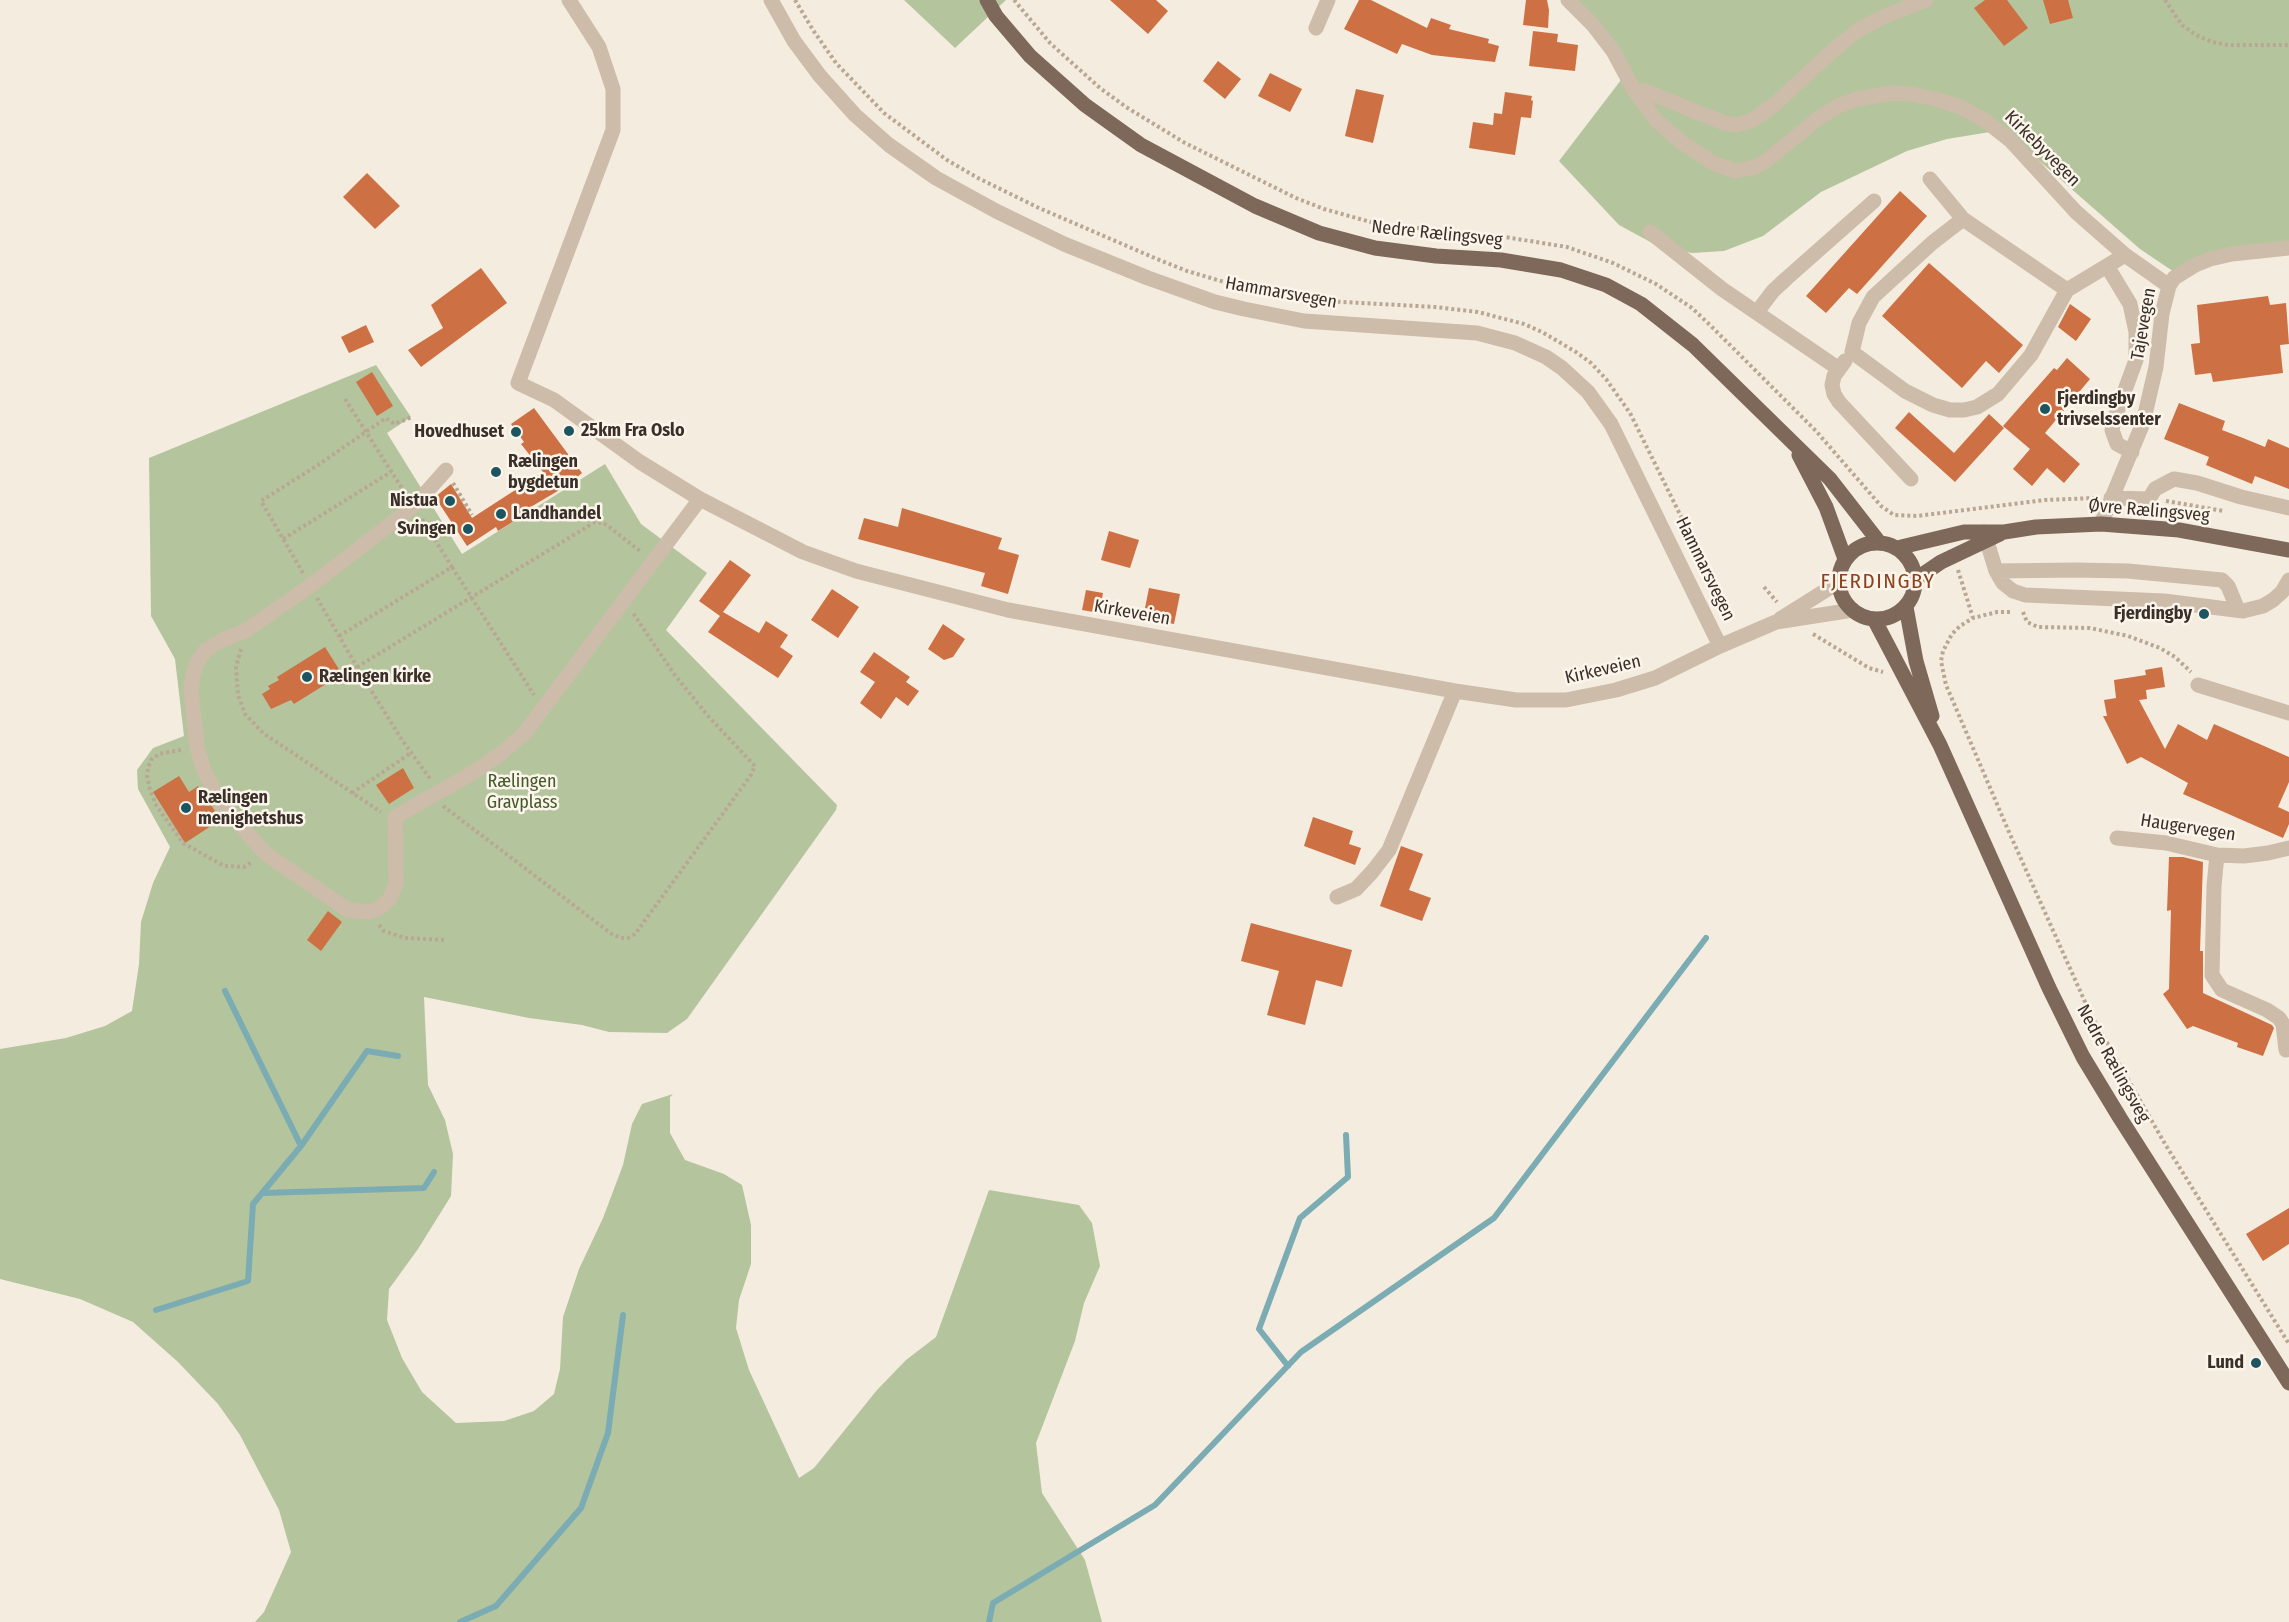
<!DOCTYPE html>
<meta charset="utf-8">
<style>
body{margin:0}
canvas{display:block;background:#f4ecde}
</style>
<canvas width="2289" height="1622"></canvas>
<script>
const ctx = document.querySelector('canvas').getContext('2d');
ctx.lineJoin = 'round';
function paint(path, color) {
  ctx.fillStyle = color;
  ctx.fill(path, 'evenodd');
}
function toPath(rows) {
  const path = new Path2D();
  for (const r of rows) {
    if (r.length === 3) {
      path.moveTo(r[0] + r[2], r[1]);
      path.arc(r[0], r[1], r[2], 0, 2 * Math.PI);
      continue;
    }
    path.moveTo(r[0], r[1]);
    for (let i = 2; i < r.length; i += 2) path.lineTo(r[i], r[i + 1]);
  }
  return path;
}
function strokePath(path, color, width, dash) {
  ctx.strokeStyle = color;
  ctx.lineWidth = width;
  ctx.lineCap = dash ? 'butt' : 'round';
  ctx.setLineDash(dash || []);
  ctx.stroke(path);
}
function drawText(font, color, halo, rows, align = 'center') {
  ctx.font = font + ' "Fira Sans Condensed",sans-serif';
  ctx.lineWidth = 5;
  ctx.setLineDash([]);
  ctx.textBaseline = 'middle';
  ctx.strokeStyle = halo;
  ctx.fillStyle = color;
  for (const [text, x, y, turn = 0] of rows) {
    ctx.save();
    ctx.translate(x, y);
    ctx.rotate((+turn || 0) * Math.PI / 180);
    ctx.textAlign = isNaN(turn) ? turn : align;
    if (halo) ctx.strokeText(text, 0, 0);
    ctx.fillText(text, 0, 0);
    ctx.restore();
  }
}
paint(toPath([
 [904,0,1006,0,955,48],
 [1573,0,2289,0,2289,249,2234,254,2183,278,2140,249,2019,143,1990,132,1947,139,1907,151,1821,192,1763,236,1724,251,1692,253,1654,244,1619,225,1559,161,1621,80,1619,57],
 [376,365,411,417,387,433,462,554,605,464,641,524,707,573,666,630,837,805,836,810,687,1019,667,1033,609,1032,582,1025,529,1018,424,997,428,1085,445,1120,453,1154,451,1196,418,1249,389,1289,387,1320,402,1358,422,1392,456,1423,504,1421,534,1411,554,1394,560,1369,563,1317,579,1269,603,1218,623,1165,632,1124,642,1104,673,1094,670,1097,670,1133,685,1160,724,1174,742,1185,751,1225,751,1264,739,1300,736,1328,749,1370,799,1478,814,1468,877,1390,906,1360,936,1337,989,1190,1079,1205,1092,1223,1100,1266,1084,1303,1075,1341,1036,1443,1042,1493,1085,1560,1102,1622,255,1622,264,1612,291,1552,279,1510,240,1435,218,1404,178,1362,133,1322,80,1299,0,1279,0,1049,66,1038,105,1026,132,1011,139,964,141,922,153,883,170,847,138,789,137,770,153,748,184,736,175,659,151,616,149,458]
]), '#b4c59d');
strokePath(toPath([
 [225,991,301,1146],
 [263,1193,424,1188,434,1172],
 [156,1310,248,1281,253,1204,301,1146,367,1051,398,1056],
 [1288,1366,1259,1329,1300,1218,1348,1177,1346,1135],
 [460,1622,496,1606,581,1508,608,1433,623,1315],
 [989,1622,993,1603,1155,1505,1301,1352,1494,1218,1706,938]
]), '#7bacb3', 6);
paint(toPath([
 [1110,0,1156,0,1168,11,1148,34],
 [1359,0,1371,0,1427,28,1431,18,1451,25,1449,29,1489,39,1488,43,1499,46,1495,62,1432,55,1402,44,1397,54,1344,29],
 [1526,0,1547,0,1549,10,1548,28,1523,25],
 [1985,0,2007,0,2028,28,2004,46,1974,8],
 [2043,0,2068,0,2073,18,2050,24],
 [1533,31,1558,34,1557,42,1578,45,1575,71,1529,66],
 [1218,61,1241,79,1225,99,1203,81],
 [1270,73,1302,89,1290,112,1258,96],
 [1356,89,1384,95,1373,143,1345,136],
 [1505,92,1532,96,1531,100,1533,101,1531,118,1521,117,1515,155,1469,148,1473,122,1493,125,1494,113,1502,114],
 [367,173,400,206,375,229,343,197],
 [1900,191,1927,216,1857,294,1849,288,1826,313,1806,296],
 [1929,263,2023,345,1999,373,1986,361,1962,388,1882,316],
 [481,268,507,303,421,367,408,350,443,328,431,305],
 [2268,296,2270,305,2286,303,2289,344,2280,345,2283,373,2213,382,2211,373,2195,375,2191,344,2200,343,2197,305],
 [2070,304,2091,319,2076,341,2058,327],
 [366,325,374,342,349,353,341,337],
 [2067,358,2090,379,2045,433,2080,464,2064,483,2047,468,2032,486,2013,469,2030,449,2003,426,2054,368,2057,370],
 [372,372,393,406,377,416,356,382],
 [2179,403,2225,421,2222,430,2243,438,2265,447,2268,439,2289,448,2289,489,2255,476,2252,484,2206,465,2209,457,2164,439],
 [534,408,582,473,568,485,517,515,519,518,498,531,496,527,467,546,435,497,451,484,472,518,543,472,521,444,524,442,511,424],
 [1909,412,1954,453,1989,414,2004,428,1955,482,1895,428],
 [902,508,1002,538,998,549,1019,555,1008,594,981,586,985,573,858,539,864,518,898,527],
 [1109,531,1139,540,1130,568,1101,560],
 [730,560,751,575,723,612,759,633,766,621,788,635,780,647,793,656,778,678,708,632,720,616,699,601],
 [1149,588,1180,594,1174,624,1148,619,1150,609,1145,608],
 [832,589,859,607,838,638,811,620],
 [1086,590,1103,593,1099,613,1082,610],
 [943,624,965,639,953,657,944,660,928,649],
 [325,647,342,674,294,704,291,700,271,709,262,694,270,689,268,686,279,680,277,677],
 [874,652,910,677,906,682,919,691,908,706,896,697,881,719,860,703,875,682,860,672],
 [2162,667,2165,687,2146,690,2147,699,2139,700,2165,749,2178,724,2207,740,2214,724,2289,757,2289,782,2278,807,2289,812,2289,824,2283,838,2183,794,2188,783,2141,757,2127,764,2103,716,2107,716,2104,700,2116,698,2114,680,2146,675,2145,670],
 [403,768,414,788,389,804,376,785],
 [179,776,189,792,198,786,215,811,205,818,211,826,185,843,153,792],
 [1313,817,1353,831,1349,844,1361,848,1355,865,1304,846],
 [1401,846,1423,854,1409,890,1431,898,1422,921,1380,906],
 [2169,857,2183,857,2203,862,2200,951,2203,951,2203,993,2272,1025,2274,1028,2263,1056,2237,1047,2238,1043,2193,1026,2187,1029,2163,994,2169,989,2171,910,2167,911],
 [328,911,342,922,321,951,307,940],
 [1251,923,1352,950,1342,987,1316,980,1305,1025,1267,1015,1279,971,1241,961],
 [2289,1208,2289,1244,2263,1261,2246,1234]
]), '#cd7043');
strokePath(toPath([
 [795,0,813,30,836,63,884,113,947,160,978,178,1039,208,1157,259,1187,271,1248,289,1307,300,1435,307,1478,312,1524,324,1542,332,1576,352,1591,363,1606,379,1630,413,1730,616],
 [1014,0,1050,43,1100,88,1126,107,1185,143,1296,198,1324,209,1378,224,1505,237,1567,247,1613,263,1656,284,1692,308,1711,326,1816,431,1881,506,1894,515,1917,516,2045,500,2094,498],
 [2165,0,2182,25,2196,35,2212,42,2228,45,2289,45],
 [345,399,405,493],
 [453,483,472,515],
 [2166,501,2224,511],
 [283,539,391,472],
 [452,567,534,695],
 [1958,570,1973,618],
 [303,573,261,501,318,465,386,418,394,424,412,417],
 [1764,587,1777,602],
 [317,598,364,679,402,740,431,780],
 [2010,612,1997,612,1973,618,1960,626,1952,634,1943,651,1941,661,1946,685,2009,832,2090,1013,2165,1144,2289,1344],
 [2023,612,2027,622,2038,627,2090,628,2128,636,2160,648,2175,657,2191,672],
 [1813,634,1869,668,1883,672],
 [339,636,452,567,422,519],
 [241,649,236,667,238,695,245,714,263,733,381,812],
 [357,667,595,522,604,523,640,551],
 [181,750,159,754,151,760,148,768,147,776,150,790,156,805,183,843,224,866,244,867,252,862],
 [352,793,411,753],
 [443,806,613,935,621,938,628,938,635,934,751,775,755,766,708,716,674,674,633,613],
 [379,925,384,931,405,938,447,940]
]), '#b9a793', 4, [3, 3]);
strokePath(toPath([
 [569,0,599,47,613,89,613,130,518,383,554,400,640,462,700,499,803,552,856,571,1008,610,1455,691,1516,700,1566,700,1616,690,1655,678,1720,646,1776,622,1853,610],
 [771,0,794,41,820,76,855,115,889,145,936,178,996,211,1064,244,1148,278,1215,302,1244,309,1304,321,1477,333,1515,343,1546,357,1562,368,1588,392,1611,424,1720,646],
 [1568,0,1593,25,1613,51,1634,90,1656,120,1681,142,1713,163,1735,171,1755,167,1766,161,1820,117,1838,106,1857,99,1891,93,1911,94,1935,99,1961,107,1987,122,2010,140,2076,212,2125,255,2169,286],
 [1316,28,1328,0],
 [1634,90,1645,91,1724,123,1735,125,1751,121,1774,105,1830,53,1858,30,1885,16,1926,0],
 [1930,179,1963,219],
 [1650,232,1722,289,1839,369],
 [2107,266,2130,304,2136,332,2136,360,2114,420,2112,430,2117,444,2132,452],
 [2067,290,2031,355,1998,394,1977,407,1964,410,1950,410,1933,405,1905,391,1852,352,1859,323,1873,297,1932,243,1963,219,2067,290,2125,255],
 [1757,312,1773,291,1787,278,1874,201],
 [1845,361,1834,376,1832,385,1834,394,1839,402,1911,479],
 [446,470,414,506,310,586,245,631,222,640,206,650,197,662,193,675,191,690,197,747,204,771,222,805,266,854,348,910,369,912,378,909,390,899,396,883,395,817,474,772,499,755,524,734,700,499],
 [2111,498,2149,499,2155,489,2174,479,2197,483,2241,497,2289,508],
 [2101,524,2143,423,2156,367,2162,314,2169,286,2174,278,2195,265,2210,259,2232,254,2289,248],
 [1984,532,1996,571,2003,583,2013,591,2025,595,2164,601,2243,611,2263,606,2273,600,2282,592,2289,580],
 [1996,571,2075,570,2128,571,2222,580,2228,586,2238,610],
 [1780,619,1839,582],
 [2198,685,2289,713],
 [2117,838,2166,843,2217,855,2244,856,2268,853,2289,848],
 [2217,855,2214,886,2212,975,2222,990,2267,1010,2279,1018,2283,1024,2286,1050],
 [1337,897,1356,889,1372,872,1389,850,1455,691]
]), '#cdbca9', 15);
strokePath(toPath([
 [987,0,996,16,1030,56,1085,105,1141,145,1255,206,1319,233,1375,248,1436,256,1501,260,1561,270,1606,285,1641,304,1693,345,1830,479,1879,542],
 [1799,455,1826,507,1845,559],
 [1877,581,38],
 [1897,548,1964,532,2004,532,2036,527,2101,524,2179,530,2289,550],
 [1916,579,1941,562,2000,534],
 [1906,607,1916,661,1932,716],
 [1874,619,1940,745,2049,988,2083,1057,2120,1118,2289,1383]
]), '#7d6859', 15);
for (const [x, y, r, color] of [
 [2045,409,6,"#1c555f"],
 [569,431,6,"#1c555f"],
 [516,432,6,"#1c555f"],
 [496,472,6,"#1c555f"],
 [450,501,6,"#1c555f"],
 [501,514,6,"#1c555f"],
 [468,529,6,"#1c555f"],
 [2204,614,6,"#1c555f"],
 [307,677,6,"#1c555f"],
 [186,808,6,"#1c555f"],
 [2256,1363,6,"#1c555f"]
]) {
  const dot = new Path2D();
  dot.arc(x, y, r, 0, 2 * Math.PI);
  ctx.fillStyle = color;
  ctx.fill(dot);
  strokePath(dot, '#fbf5eb', 2);
}
drawText('18px', '#3a3029', '#fbf5eb', [
 ["Kirkebyvegen",2042,149,45],
 ["Nedre Rælingsveg",1437,234,6],
 ["Hammarsvegen",1281,293,10],
 ["Tajevegen",2144,324,-80],
 ["Øvre Rælingsveg",2149,511,5],
 ["Hammarsvegen",1705,569,64],
 ["Kirkeveien",1132,613,10],
 ["Kirkeveien",1603,670,-13],
 ["Haugervegen",2188,828,9],
 ["Nedre Rælingsveg",2113,1064,61]
]);
drawText('bold 18px', '#3a3029', '#fbf5eb', [
 ["Fjerdingby",2057,399],
 ["trivselssenter",2057,420],
 ["25km Fra Oslo",581,431],
 ["Hovedhuset",504,432,"right"],
 ["Rælingen",508,462],
 ["bygdetun",508,483],
 ["Nistua",438,501,"right"],
 ["Landhandel",513,514],
 ["Svingen",456,529,"right"],
 ["Fjerdingby",2192,614,"right"],
 ["Rælingen kirke",319,677],
 ["Rælingen",198,798],
 ["menighetshus",198,819],
 ["Lund",2244,1363,"right"]
], 'left');
drawText('18px', '#455a2b', '#fbf5eb', [
 ["Rælingen",522,782],
 ["Gravplass",522,803]
]);
ctx.letterSpacing = '1.5px';
drawText('21px', '#8e411d', '#fbf5eb', [
 ["FJERDINGBY",1878,582]
]);
ctx.letterSpacing = '0px';
</script>
